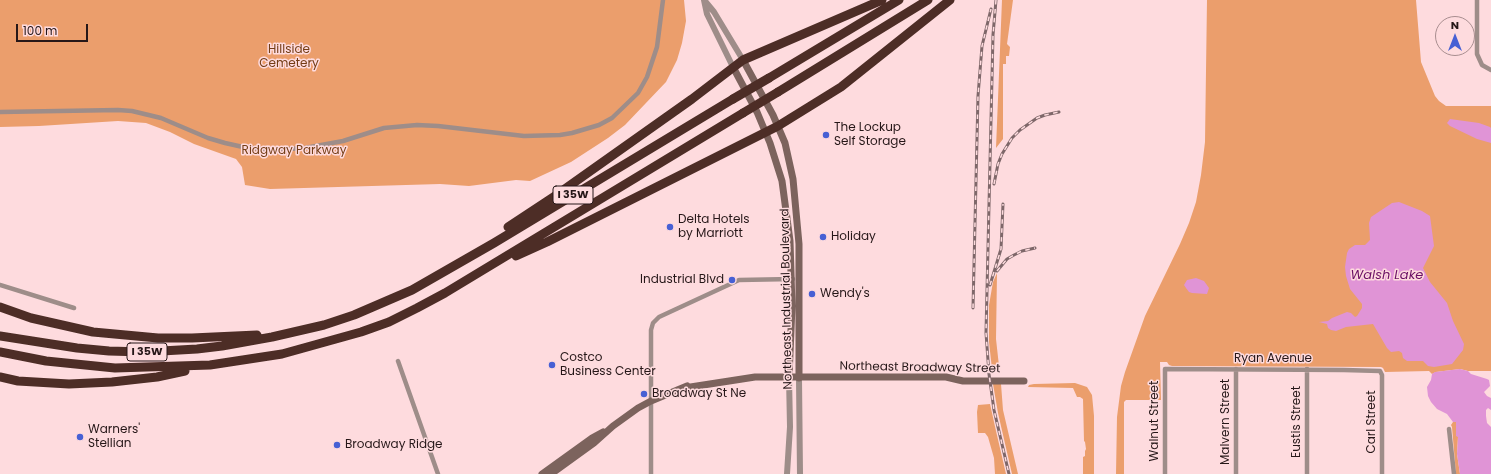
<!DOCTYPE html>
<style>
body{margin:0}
#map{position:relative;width:1491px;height:474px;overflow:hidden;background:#fedbde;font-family:Poppins,sans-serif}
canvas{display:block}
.north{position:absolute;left:1435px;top:16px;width:40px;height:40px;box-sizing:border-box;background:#fedbde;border:1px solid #a88d8f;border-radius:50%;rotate:0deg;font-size:11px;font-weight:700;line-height:16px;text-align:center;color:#261718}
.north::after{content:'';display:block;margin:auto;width:14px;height:18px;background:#4760d4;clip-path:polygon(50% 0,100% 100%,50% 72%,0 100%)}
.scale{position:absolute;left:16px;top:24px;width:72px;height:18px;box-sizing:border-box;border:2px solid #261718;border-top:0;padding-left:5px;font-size:12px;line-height:14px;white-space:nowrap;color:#261718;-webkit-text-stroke:3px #fedbde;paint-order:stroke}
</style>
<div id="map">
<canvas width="1491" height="474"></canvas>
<div class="north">N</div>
<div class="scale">100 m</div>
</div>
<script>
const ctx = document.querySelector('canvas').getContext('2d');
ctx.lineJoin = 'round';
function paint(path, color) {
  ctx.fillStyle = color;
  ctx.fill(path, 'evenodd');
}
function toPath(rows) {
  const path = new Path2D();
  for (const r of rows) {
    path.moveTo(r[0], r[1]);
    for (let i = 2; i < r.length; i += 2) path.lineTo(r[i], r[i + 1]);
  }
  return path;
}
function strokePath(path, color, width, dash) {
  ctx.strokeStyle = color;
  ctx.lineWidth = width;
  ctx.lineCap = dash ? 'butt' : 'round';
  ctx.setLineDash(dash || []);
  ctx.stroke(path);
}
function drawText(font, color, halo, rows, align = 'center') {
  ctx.font = font + ' Poppins,sans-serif';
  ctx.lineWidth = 3;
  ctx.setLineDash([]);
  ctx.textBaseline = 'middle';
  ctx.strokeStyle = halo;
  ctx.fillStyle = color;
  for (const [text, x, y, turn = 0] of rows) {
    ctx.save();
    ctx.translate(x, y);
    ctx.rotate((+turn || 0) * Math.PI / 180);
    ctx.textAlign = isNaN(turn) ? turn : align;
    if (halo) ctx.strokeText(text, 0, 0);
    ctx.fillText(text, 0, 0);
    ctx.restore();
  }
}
paint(toPath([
 [0,0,684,0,686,21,682,43,677,60,666,82,625,125,608,138,571,162,530,181,516,180,469,186,440,184,270,189,245,185,242,167,236,159,194,144,170,132,146,123,118,121,39,126,0,127],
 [1002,0,1013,0,1007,44,1010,47,1009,56,1006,56,1006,64,1003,64,1003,139,996,148],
 [1207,0,1416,0,1421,62,1435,96,1439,101,1446,106,1491,106,1491,371,1468,371,1460,369,1436,372,1432,374,1429,371,1385,372,1383,368,1381,367,1172,366,1169,365,1167,362,1160,362,1161,400,1126,400,1124,402,1124,474,1116,474,1117,417,1121,386,1125,372,1145,316,1180,244,1189,223,1196,202,1201,175,1205,142],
 [997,273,996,339,999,366,996,369,992,369,989,342,989,305,993,282],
 [1075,383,1087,387,1092,395,1094,416,1094,474,1083,474,1083,457,1085,456,1085,451,1086,449,1085,442,1084,441,1083,399,1080,397,1077,397,1073,388,1028,387,1029,385,1034,384],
 [993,384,1001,384,1003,410,1018,474,1012,474,998,413],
 [990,404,996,431,1006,474,995,474,994,458,988,437,985,433,978,433,977,412,978,405],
 [1453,422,1456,422,1458,437,1457,454,1460,474,1456,474,1452,427,1451,425]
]), '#eb9e6c');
paint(toPath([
 [1450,119,1479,123,1490,127,1491,128,1491,143,1477,139,1450,126,1447,123],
 [1399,202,1422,211,1430,216,1434,246,1423,268,1430,282,1447,303,1453,321,1464,344,1463,350,1452,364,1434,367,1428,366,1423,361,1407,361,1403,358,1402,353,1399,351,1391,352,1387,348,1373,324,1346,327,1336,331,1331,330,1328,328,1327,324,1319,322,1328,321,1332,318,1347,312,1351,313,1355,317,1357,316,1362,308,1362,304,1350,289,1346,276,1345,267,1347,253,1349,249,1355,245,1365,245,1370,240,1369,223,1371,217,1392,203],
 [1196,278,1204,281,1209,288,1207,294,1192,293,1189,292,1186,288,1184,285,1187,280],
 [1460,369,1468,371,1471,374,1487,379,1489,380,1490,386,1484,392,1487,396,1491,398,1491,410,1488,408,1486,410,1486,416,1487,423,1491,427,1491,474,1460,474,1457,454,1458,437,1456,436,1456,422,1453,422,1447,414,1437,409,1431,402,1428,396,1427,387,1431,380,1432,374,1435,372]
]), '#e094d6');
strokePath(toPath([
 [1477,0,1477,54,1482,65,1491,70],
 [0,112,118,110,132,111,161,118,208,138,225,143,243,147,271,150,305,148,343,141,384,128,417,125,438,126,524,136,560,135,572,133,599,125,612,118,638,93,647,77,657,47,663,0],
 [0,285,74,308],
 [398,361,438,474],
 [1236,369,1236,474],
 [1307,369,1307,474],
 [1449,429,1454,474],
 [651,474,651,330,653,323,659,317,739,280,793,279],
 [1165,474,1165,369,1344,370,1380,371,1382,375,1382,474]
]), '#9e8d89', 4.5);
strokePath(toPath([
 [704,0,707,14,733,67],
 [705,1,714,12,743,60],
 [799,378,800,474],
 [787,474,790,427,789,377]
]), '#9e8d89', 6);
strokePath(toPath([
 [743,60,773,115,785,143,793,179,799,244,799,378],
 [733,67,757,112,770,143,782,181,790,241,792,306,789,377],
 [684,388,755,377,946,377,963,381,1024,381],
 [542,474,592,438,603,432],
 [551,474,594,443,613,426,638,408,651,401,687,386]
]), '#7c635d', 7);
strokePath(toPath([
 [769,78,899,0],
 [778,92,928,0],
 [508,227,555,196,692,99,743,60,882,0],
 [516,256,547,242,778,126,841,87,950,0],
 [0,307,31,318,93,332,158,338,192,338,257,335],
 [0,336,77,348,109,351,144,352,197,349,222,346,272,337,324,325,354,315,412,290,494,243,733,99],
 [0,352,46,361,115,368,210,365,282,354,361,332,389,322,417,308,445,293,743,113],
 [0,377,18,381,69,384,112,382,157,377,185,371]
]), '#4d2d26', 9);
const rail = toPath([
 [996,0,993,35,986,333,989,374,994,410,1009,474],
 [994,184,998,164,1002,154,1012,138,1020,130,1037,118,1045,115,1059,112],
 [997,271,1007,259,1014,255,1022,251,1035,248],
 [990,285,1001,249,1003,204],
 [973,308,978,96,982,46,991,9]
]);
strokePath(rail, '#7e6769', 3);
strokePath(rail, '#fedbde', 1.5, [4.5]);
strokePath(toPath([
 [733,99,769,78],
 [743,113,778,92]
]), '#4d2d26', 9);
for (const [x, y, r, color] of [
 [826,135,4,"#4760d4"],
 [670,227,4,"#4760d4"],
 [823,237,4,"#4760d4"],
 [732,280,4,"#4760d4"],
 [812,294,4,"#4760d4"],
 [552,365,4,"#4760d4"],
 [644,394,4,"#4760d4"],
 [80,437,4,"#4760d4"],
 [337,445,4,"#4760d4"]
]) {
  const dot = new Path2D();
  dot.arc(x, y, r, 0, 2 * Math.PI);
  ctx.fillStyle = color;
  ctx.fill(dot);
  strokePath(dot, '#fedbde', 1.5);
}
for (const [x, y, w] of [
 [573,195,40],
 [147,352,40]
]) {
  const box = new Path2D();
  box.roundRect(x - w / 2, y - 9, w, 18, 3);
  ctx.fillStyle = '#fedbde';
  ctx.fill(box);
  strokePath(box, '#261718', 1);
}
drawText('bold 11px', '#261718', null, [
 ["I 35W",573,195],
 ["I 35W",147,352]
]);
drawText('12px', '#743d15', '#fedbde', [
 ["Hillside",289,50],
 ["Cemetery",289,64],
 ["Ridgway Parkway",294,151]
]);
drawText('12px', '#261718', '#fedbde', [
 ["The Lockup",834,128],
 ["Self Storage",834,142],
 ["Delta Hotels",678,220],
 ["by Marriott",678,234],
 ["Holiday",831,237],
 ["Industrial Blvd",724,280,"right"],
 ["Wendy's",820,294],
 ["Costco",560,358],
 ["Business Center",560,372],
 ["Broadway St Ne",652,394],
 ["Warners'",88,430],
 ["Stellian",88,444],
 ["Broadway Ridge",345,445]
], 'left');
drawText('12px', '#261718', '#fedbde', [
 ["Northeast Industrial Boulevard",787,299,-91],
 ["Ryan Avenue",1273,359],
 ["Northeast Broadway Street",920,368,1],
 ["Walnut Street",1155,421,-90],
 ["Malvern Street",1226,422,-90],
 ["Eustis Street",1297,422,-90],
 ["Carl Street",1372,422,-90]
]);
drawText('italic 13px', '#6b1065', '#fedbde', [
 ["Walsh Lake",1387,276]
]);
</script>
